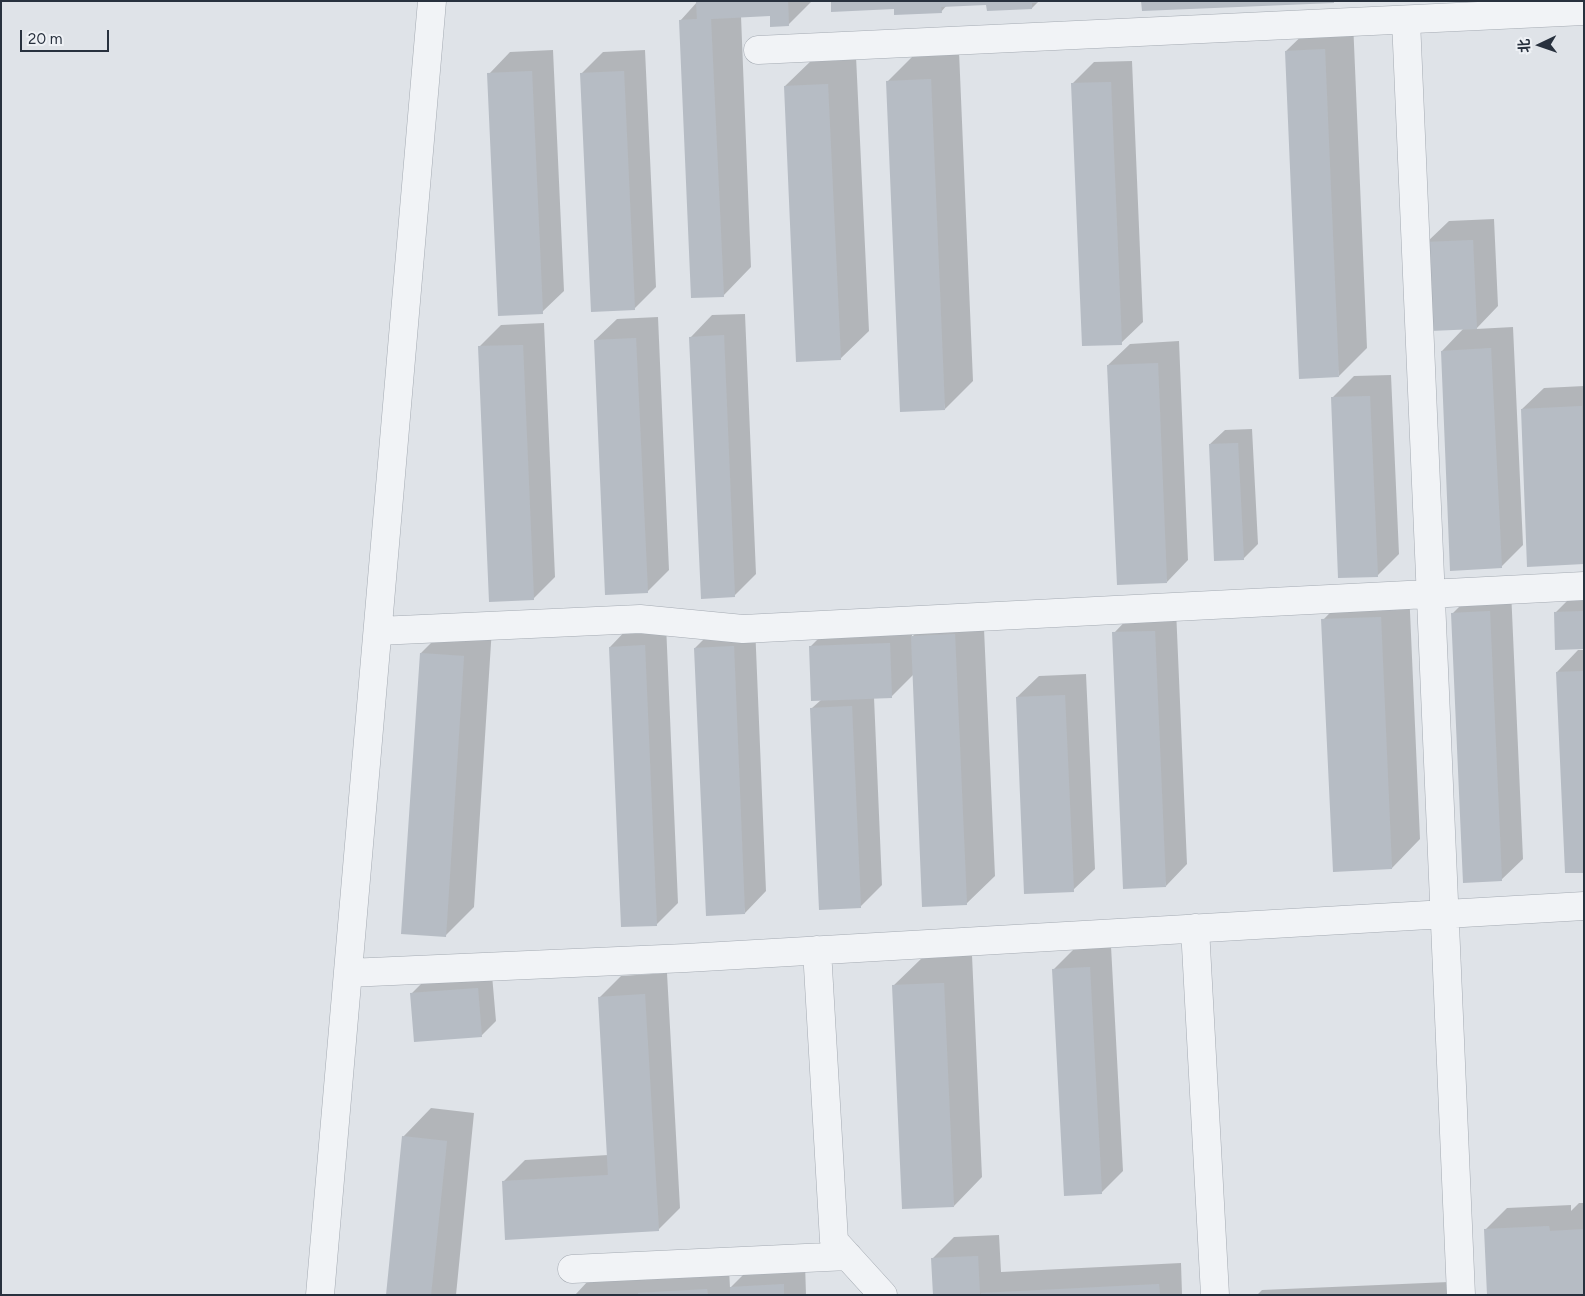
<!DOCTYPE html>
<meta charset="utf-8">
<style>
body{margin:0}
#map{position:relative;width:1585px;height:1296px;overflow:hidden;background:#dfe3e8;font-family:Figtree,"Noto Sans SC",sans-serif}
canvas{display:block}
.frame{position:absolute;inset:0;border:2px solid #28313e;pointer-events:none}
.north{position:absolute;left:1515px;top:20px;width:50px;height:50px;-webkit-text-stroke:4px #eef1f5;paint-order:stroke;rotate:267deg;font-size:14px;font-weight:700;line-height:20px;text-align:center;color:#28313e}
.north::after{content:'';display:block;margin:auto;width:18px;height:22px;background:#28313e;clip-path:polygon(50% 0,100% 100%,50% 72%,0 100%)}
.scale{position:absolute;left:20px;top:30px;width:89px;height:22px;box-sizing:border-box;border:2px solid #28313e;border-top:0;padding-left:6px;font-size:15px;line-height:18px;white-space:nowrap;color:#28313e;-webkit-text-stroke:4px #eef1f5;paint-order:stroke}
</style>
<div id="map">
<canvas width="1585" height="1296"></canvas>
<div class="frame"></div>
<div class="north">北</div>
<div class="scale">20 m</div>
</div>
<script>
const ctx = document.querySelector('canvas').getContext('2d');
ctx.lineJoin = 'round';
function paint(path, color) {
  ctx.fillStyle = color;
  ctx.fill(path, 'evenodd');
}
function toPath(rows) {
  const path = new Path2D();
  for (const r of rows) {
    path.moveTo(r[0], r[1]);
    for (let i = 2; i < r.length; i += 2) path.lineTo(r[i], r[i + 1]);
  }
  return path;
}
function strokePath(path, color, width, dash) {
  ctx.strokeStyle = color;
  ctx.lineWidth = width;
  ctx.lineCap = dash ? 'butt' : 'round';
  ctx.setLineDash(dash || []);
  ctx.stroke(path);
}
paint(toPath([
 [698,1,812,1,788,25,771,15,741,16,751,267,723,296,680,21],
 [832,1,1045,1,1038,2,1032,8,988,4,947,5,941,12],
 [1353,21,1367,348,1339,376,1286,51,1315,23],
 [553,50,564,291,542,312,489,74,510,52],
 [645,50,656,287,634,309,581,74,603,52],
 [959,51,973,381,945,409,887,82,916,53],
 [856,56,869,331,840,359,785,86,814,58],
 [1132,61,1143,322,1121,343,1072,84,1094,62],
 [1494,219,1498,306,1476,329,1513,327,1523,545,1501,567,1442,351,1464,328,1427,242,1449,221],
 [745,314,756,574,734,596,691,337,712,315],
 [658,317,669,570,647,592,595,340,617,319],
 [544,323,555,577,533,599,479,347,501,325],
 [1179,341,1188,560,1167,582,1108,365,1130,344],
 [1391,375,1399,554,1377,576,1332,398,1354,376],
 [1584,386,1584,563,1522,409,1544,388],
 [1252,429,1258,544,1243,559,1210,444,1225,430],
 [1409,589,1420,839,1392,868,1323,620,1351,591],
 [1511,590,1523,859,1501,880,1452,614,1474,592],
 [1584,597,1584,647,1555,613,1570,598],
 [983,606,995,876,966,904,913,675,892,696,874,697,882,885,860,907,812,708,821,700,810,647,832,625,912,622,912,637,940,608],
 [1176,609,1187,864,1166,886,1114,633,1135,611],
 [666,624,678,903,656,925,610,647,631,625],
 [449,625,492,628,474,907,445,936,421,653],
 [755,625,766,891,745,913,695,648,717,626],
 [1578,650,1584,650,1584,871,1557,672],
 [1086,674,1095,869,1073,890,1017,697,1039,676],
 [1111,946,1123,1171,1101,1193,1053,970,1075,948],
 [972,955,982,1177,954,1206,893,986,922,958],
 [667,973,680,1208,658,1230,503,1182,525,1160,608,1155,600,997,621,976],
 [492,975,496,1021,481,1036,412,993,426,979],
 [431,1108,474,1113,456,1295,387,1295,403,1137],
 [1579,1203,1584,1203,1584,1294,1485,1230,1507,1208,1571,1205,1571,1211],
 [999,1235,1001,1272,1181,1263,1182,1294,934,1295,932,1259,954,1237],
 [805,1263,806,1295,575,1295,588,1281,652,1277,652,1279,660,1272,729,1268,730,1288,753,1265],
 [1472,1281,1473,1295,1257,1295,1262,1290]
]), '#0003');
paint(toPath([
 [696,1,788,1,789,26,770,27,770,16,711,19,724,297,691,298,679,20,697,19],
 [831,1,1037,1,1037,3,1032,3,1032,9,987,11,986,5,941,7,942,13,894,15,894,9,831,12],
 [1141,1,1334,1,1334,3,1142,11],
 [1325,49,1339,377,1299,379,1285,51],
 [532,71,543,314,498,316,487,73],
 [624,71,635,310,591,312,580,73],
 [931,79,945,410,900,412,886,81],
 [1111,82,1122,345,1082,346,1071,83],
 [828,84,841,360,796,362,784,86],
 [1473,240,1477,329,1430,331,1426,242],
 [724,335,735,597,701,599,689,337],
 [636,338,648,593,605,595,594,340],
 [523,345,534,600,489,602,478,346],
 [1491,348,1502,568,1450,571,1441,351],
 [1158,363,1167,583,1117,585,1107,365],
 [1370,396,1378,577,1338,578,1331,397],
 [1582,406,1584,564,1527,567,1521,409],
 [1238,443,1244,560,1214,561,1209,444],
 [1490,611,1502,881,1463,883,1451,613],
 [1584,611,1584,649,1555,650,1554,612],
 [1381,617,1392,869,1333,872,1321,619],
 [1155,631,1166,887,1123,889,1112,632],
 [955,634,967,905,922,907,911,636],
 [890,643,892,698,811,701,809,646],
 [645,645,657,926,621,927,609,647],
 [734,646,745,914,706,916,694,648],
 [420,653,464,656,446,937,401,934],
 [1584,671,1584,873,1565,873,1556,672],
 [1065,695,1074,892,1024,894,1016,697],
 [852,706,861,908,819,910,810,708],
 [1090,967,1102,1194,1064,1196,1052,969],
 [944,983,954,1207,902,1209,892,985],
 [478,988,482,1037,414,1042,410,993],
 [645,994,659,1231,505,1240,502,1181,608,1175,598,997],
 [402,1136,447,1141,431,1295,386,1295],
 [1549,1226,1550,1231,1584,1229,1584,1295,1487,1295,1484,1229],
 [978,1256,980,1295,933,1295,931,1258],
 [784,1284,784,1295,730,1295,730,1287],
 [1159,1284,1160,1295,981,1295,981,1293],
 [707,1289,708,1295,638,1295,638,1293]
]), '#b6bcc4');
const minor = toPath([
 [1406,20,1461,1295],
 [758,50,1584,11],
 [378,631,640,619,743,629,1584,586],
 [1195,928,1215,1295],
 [817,950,834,1241,883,1295],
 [348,973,686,958,1584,906],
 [572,1269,848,1256],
 [320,1295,432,1]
]);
strokePath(minor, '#a4aab2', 29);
strokePath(minor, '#f1f3f6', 28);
</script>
